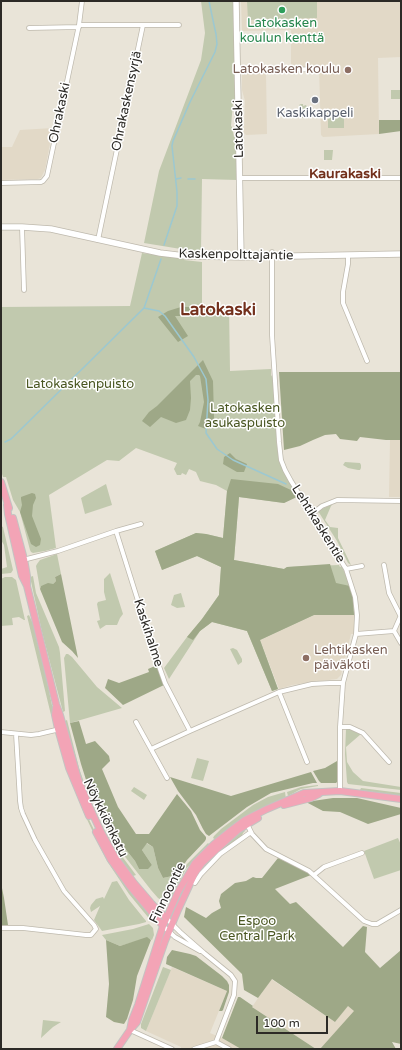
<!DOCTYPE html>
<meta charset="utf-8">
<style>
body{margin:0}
#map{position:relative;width:402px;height:1050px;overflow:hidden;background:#e9e4d8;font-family:"Varela Round",sans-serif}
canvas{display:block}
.frame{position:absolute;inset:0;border:2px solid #2c2a26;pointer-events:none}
.scale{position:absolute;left:256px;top:1016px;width:72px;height:18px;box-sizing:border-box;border:2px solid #2c2a26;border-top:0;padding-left:5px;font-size:12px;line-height:14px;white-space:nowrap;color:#2c2a26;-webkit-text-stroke:3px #fff;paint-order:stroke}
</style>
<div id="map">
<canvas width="402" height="1050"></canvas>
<div class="frame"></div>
<div class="scale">100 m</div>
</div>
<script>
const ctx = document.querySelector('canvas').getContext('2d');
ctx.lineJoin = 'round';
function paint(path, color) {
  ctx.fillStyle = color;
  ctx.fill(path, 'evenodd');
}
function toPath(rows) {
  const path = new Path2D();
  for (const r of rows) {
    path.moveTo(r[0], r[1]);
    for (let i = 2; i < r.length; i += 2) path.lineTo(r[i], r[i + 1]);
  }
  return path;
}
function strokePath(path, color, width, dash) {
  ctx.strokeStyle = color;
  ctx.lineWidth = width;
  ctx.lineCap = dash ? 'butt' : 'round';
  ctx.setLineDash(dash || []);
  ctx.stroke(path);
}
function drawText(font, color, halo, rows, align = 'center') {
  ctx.font = font + ' "Varela Round",sans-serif';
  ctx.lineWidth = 3;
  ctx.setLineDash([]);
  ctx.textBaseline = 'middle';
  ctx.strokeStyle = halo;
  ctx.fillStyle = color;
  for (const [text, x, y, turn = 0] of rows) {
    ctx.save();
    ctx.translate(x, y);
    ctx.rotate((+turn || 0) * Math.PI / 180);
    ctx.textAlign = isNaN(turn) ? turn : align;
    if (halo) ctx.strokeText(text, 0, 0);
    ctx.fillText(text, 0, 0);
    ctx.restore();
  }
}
paint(toPath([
 [241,1,401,1,401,57,378,58,379,134,323,137,321,135,319,67,291,67,291,30,242,31],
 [243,73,266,73,267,134,246,135,244,133,245,101,242,90,242,74],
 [53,128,45,170,41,178,38,179,1,180,1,147,12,147,20,130],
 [390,440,401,440,401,497,389,497],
 [314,615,354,615,354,634,351,634,341,675,337,679,312,682,292,685,279,689,260,640],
 [172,967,227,991,210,1033,222,1038,241,1049,181,1049,181,1047,146,1031],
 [271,979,335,1022,348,1005,355,1012,320,1049,316,1049,252,1007]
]), '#e2d9c7');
paint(toPath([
 [201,1,234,1,235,103,233,103,231,126,232,127,234,137,236,137,237,180,202,179,201,251,187,250,144,243,159,171,201,60,205,33],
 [247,1,317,1,317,18,248,20],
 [391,90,401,90,401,99,391,99],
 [301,104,303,104,303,106,306,105,308,109,309,110,310,118,296,118,295,109,301,109,299,105],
 [328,114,344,114,344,128,328,128],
 [324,150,333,150,332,160,324,160],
 [142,253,184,259,184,260,202,262,202,305,229,305,230,371,271,369,271,375,273,378,277,447,279,458,299,495,284,503,239,497,234,560,284,569,287,567,339,565,340,567,342,566,350,586,353,598,354,615,314,615,260,640,278,689,272,691,247,631,212,622,200,631,169,679,164,668,187,637,202,619,219,595,221,567,197,556,162,570,155,551,196,533,206,534,223,538,227,491,216,485,200,481,196,472,189,469,186,475,182,473,181,475,177,475,174,469,177,463,136,448,119,461,107,460,49,495,56,548,45,551,33,553,31,552,30,550,20,512,13,500,6,477,3,477,1,471,1,307,130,306],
 [345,462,360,463,361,465,361,468,360,470,358,470,348,468,343,465],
 [106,484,112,505,85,514,81,498],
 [332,504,332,505,331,506,325,520,330,527,338,528,338,538,351,565,348,563,337,541,318,511],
 [1,526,3,527,13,570,11,573,1,574,1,569,7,567,4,545,1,540],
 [57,554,61,574,55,577,56,581,53,584,41,586,40,589,36,566,37,564,40,560],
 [110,573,123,614,120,618,117,625,106,625,100,629,97,621,100,620,97,604,98,602,106,600,104,592,104,579],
 [33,576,36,593,59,647,60,653,65,711,63,712,42,632,30,577],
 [5,577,12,577,16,580,25,620,24,620,19,617,12,618,13,625,1,626,1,579],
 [181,593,185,607,177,608,171,605,174,595],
 [29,615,34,626,47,681,54,715,51,715,27,616],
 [233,648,237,650,242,659,242,662,238,665,230,649],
 [66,654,68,654,72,657,97,687,122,708,70,723,64,658],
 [67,720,79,768,89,797,102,826,112,843,136,875,133,876,125,867,111,845,101,827,79,775,65,721],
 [346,729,350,729,361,734,346,747,347,762,353,772,363,781,401,787,401,790,348,784,347,782,345,754],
 [57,738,59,738,82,805,96,834,154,919,152,922,129,894,107,861,100,847,84,813,72,784,67,771],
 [197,758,209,761,203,781,191,778],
 [318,785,318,786,301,789,288,796,287,792,301,787],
 [134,787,147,795,144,800,131,791],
 [361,788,401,793,401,796,360,790],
 [285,792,286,799,274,805,259,810,237,824,216,840,213,838,214,836,221,829,253,805,268,797],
 [244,830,245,831,243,833,242,836,223,850,220,848,240,831],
 [398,838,401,845,401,870,374,879,364,851],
 [146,843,153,847,158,868,163,878,177,875,163,901,158,898,151,890,119,849,119,846,123,846,135,861,139,869,147,869,152,865,142,850],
 [208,843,210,845,205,848,200,853,186,869,168,903,166,901,179,876,187,864],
 [117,881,129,900,146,921,146,922,139,924,102,931,94,920,100,906,91,912,90,908,91,905,96,899,103,897,104,899,112,882],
 [149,924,153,928,154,935,152,940,147,938,120,946,106,940,102,935,133,929],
 [163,967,171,970,146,1031,141,1028,141,1024],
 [43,1020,61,1022,53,1027,41,1038]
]), '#c1c9ae');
paint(toPath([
 [379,120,401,120,401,131,379,134],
 [181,307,214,307,208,316,175,316,188,336,178,342,158,317,168,311],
 [203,360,213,381,214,417,215,426,206,429,198,426,200,422,204,402,200,376,199,375,196,375,190,381,191,398,190,410,186,420,176,423,161,417,150,427,142,421,149,412,157,406],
 [279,372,401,372,401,440,386,440,360,437,357,441,340,439,336,434,325,435,313,440,300,446,284,450],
 [230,453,236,459,247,464,244,472,237,472,223,464,224,457],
 [231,479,278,484,293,491,297,497,284,503,239,497,234,560,284,569,287,567,330,564,336,583,350,586,353,598,354,615,314,615,260,640,278,689,272,691,247,631,212,622,200,631,193,640,187,637,202,619,219,595,221,567,197,556,162,570,155,551,196,533,206,534,223,538,227,491],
 [32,493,35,494,36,498,33,505,32,516,41,539,40,545,36,547,31,544,20,512,22,505,21,499,21,497],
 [61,574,78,658,72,651,62,642,40,589,41,586,48,583,53,584,56,581,55,577],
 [155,666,159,667,164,685,123,705,105,688,108,679,119,683,149,672,148,669],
 [79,721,86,744,95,741,109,756,110,761,102,769,118,807,136,834,149,834,177,794,191,811,200,830,206,837,206,839,205,841,187,860,177,875,163,878,158,868,153,847,147,843,142,850,152,865,148,869,139,869,135,861,123,846,119,846,119,849,113,839,98,810,87,783,81,764,70,723],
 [337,761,337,782,336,783,321,783,319,781,313,771,325,768],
 [311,772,317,783,313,783,271,793,247,807,209,836,206,834,203,829,196,815,178,791,170,777,231,796],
 [333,798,357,798,401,808,401,814,368,824,340,812,323,811,306,802],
 [278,858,302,869,311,875,275,889,290,904,296,902,343,947,363,926,367,927,365,952,380,968,401,950,401,1044,392,1042,396,1049,320,1049,354,1011,348,1006,335,1022,272,979,258,998,244,990,242,974,184,917,186,907,206,918,212,913,221,908,219,901,221,894,235,883,246,881,253,877,256,878,262,878],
 [1,883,4,898,8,925,1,925],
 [147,937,151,940,137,976,133,1000,127,1019,124,1024,114,1022,106,1017,109,984,106,940,120,946],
 [172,950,190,954,196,956,222,976,227,981,229,985,229,992,223,1010,222,1011,219,1011,227,991,166,964,167,957],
 [238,997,240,997,253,1006,252,1007,316,1049,241,1049,222,1038]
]), '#9ea887');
strokePath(toPath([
 [176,179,181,178],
 [188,179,195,179],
 [164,245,177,206,177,192,172,146,173,141,190,102,215,52,217,44,216,34,214,25,209,1],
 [144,308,159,311,165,316,194,357,206,379,208,400,206,433,217,449,233,460,286,484],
 [5,442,11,439,144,308,161,259]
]), '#9cc8d1', 1.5);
const street = toPath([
 [79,25,143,25,98,240],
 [143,25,179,25],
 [29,28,79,27],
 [238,71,321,69],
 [240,178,401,178],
 [1,183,41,182,43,181,47,176,79,25,82,1],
 [22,227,24,290],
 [272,252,272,335,279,442,281,460,285,470,291,481,346,569,355,597,357,615,356,634,343,683,340,727,340,791],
 [348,255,348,264,343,292,343,303,367,361],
 [312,514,322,506,337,500,401,501],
 [116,531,155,655,165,683,190,731],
 [23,560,58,551,116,531,141,524],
 [384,565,389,593,400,615],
 [346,569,362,566],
 [394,631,401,615],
 [356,634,394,631,401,643],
 [279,692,307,762],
 [136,722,167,778],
 [340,727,350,727,363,733,389,762],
 [1,732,31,735,39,734,60,729],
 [151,749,190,731,279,692,312,684,330,683,343,683],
 [246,822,252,834,266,849,309,871,364,921,372,924,377,924,401,910],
 [314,875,324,867,362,853],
 [195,883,201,874,220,854,251,832],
 [166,918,180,932,204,953,231,975,235,981,234,995,216,1042],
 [163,926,175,937,200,951],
 [1,928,23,928,86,935,91,935,96,929,94,925,64,891,35,840,23,814,21,808,20,801,16,734],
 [130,1030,172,1049],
 [194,1049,216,1042,229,1049]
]);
const secondary = toPath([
 [236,1,241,257],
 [1,227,22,227,51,229,160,253,185,256,241,257,401,254]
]);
const primary = toPath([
 [1,482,9,508],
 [7,505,8,514,22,576,27,586,56,704,60,715,78,779,89,806,101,832,115,857,134,883,152,904,166,918],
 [13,518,24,559,27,576,27,585],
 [56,707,55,715,58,729,69,768,89,816],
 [284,805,311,798,319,794],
 [96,832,111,860,129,885,163,926],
 [130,1030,132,1020,138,1005,163,926,178,892,195,863,214,844,229,832,245,820,267,809,304,793,340,791,401,799],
 [117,1049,130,1030,137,1022,165,941,178,910,195,873,202,863,218,848,238,830,258,818]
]);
strokePath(street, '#beb9ad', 5.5);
strokePath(secondary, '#beb9ad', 7);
strokePath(primary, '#c4c3c2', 8);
strokePath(street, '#fff', 4);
strokePath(secondary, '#fff', 5.5);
strokePath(primary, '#f3a4b6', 6);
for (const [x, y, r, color] of [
 [282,10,4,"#2e9e5b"],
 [348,70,4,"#8d6e63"],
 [315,100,4,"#6b7280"],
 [306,658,4,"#8d6e63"]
]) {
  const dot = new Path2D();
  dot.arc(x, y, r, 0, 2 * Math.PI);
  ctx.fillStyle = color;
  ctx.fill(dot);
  strokePath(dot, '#fff', 1.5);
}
drawText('13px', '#27864d', '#fff', [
 ["Latokasken",282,24],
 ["koulun kenttä",282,39]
]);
drawText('13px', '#785e54', '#fff', [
 ["Latokasken koulu",340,70],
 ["Lehtikasken",314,651,"left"],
 ["päiväkoti",314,666,"left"]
], 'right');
drawText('13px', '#2c2a26', '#fff', [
 ["Ohrakaskensyrjä",127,101,-78],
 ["Ohrakaski",60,113,-78],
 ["Latokaski",239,129,-91],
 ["Kaskenpolttajantie",236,255,1],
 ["Lehtikaskentie",318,524,58],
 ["Kaskihalme",148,633,72],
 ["Nöykkiönkatu",105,818,64],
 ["Finnoontie",168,893,-64]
]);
drawText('13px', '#5b616d', '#fff', [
 ["Kaskikappeli",315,114]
]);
drawText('13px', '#4a5722', '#fff', [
 ["Latokaskenpuisto",80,385],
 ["Latokasken",245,409],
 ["asukaspuisto",245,424],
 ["Espoo",257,922],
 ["Central Park",257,937]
]);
drawText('bold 14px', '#73301c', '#fff', [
 ["Kaurakaski",345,174]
]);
drawText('bold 17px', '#73301c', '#fff', [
 ["Latokaski",218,311]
]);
</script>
